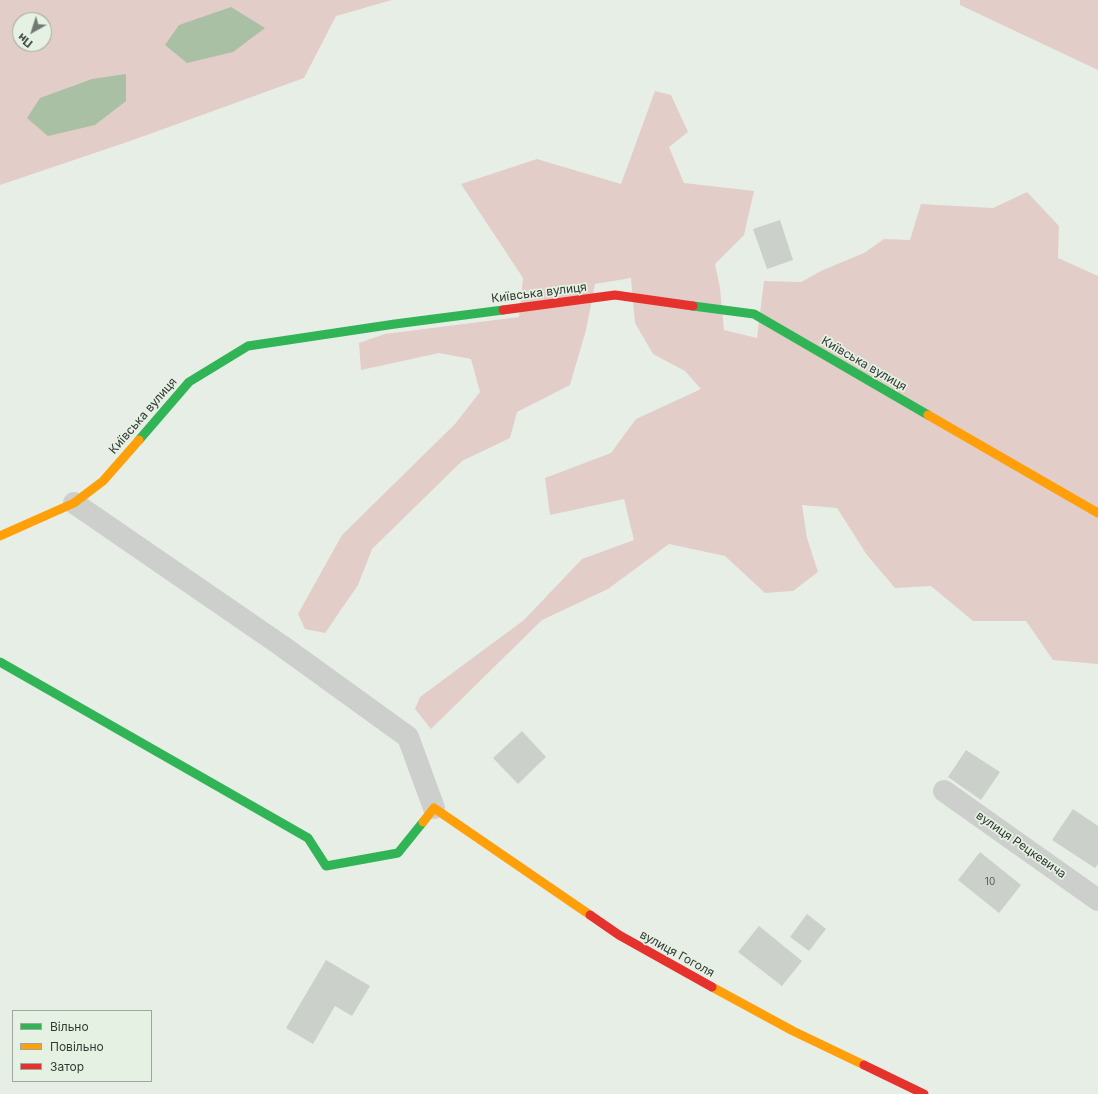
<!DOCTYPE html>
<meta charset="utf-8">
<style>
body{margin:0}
#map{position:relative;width:1098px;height:1094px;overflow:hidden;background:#e7eee6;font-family:Inter,sans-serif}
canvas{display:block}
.legend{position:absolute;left:12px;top:1010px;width:140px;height:72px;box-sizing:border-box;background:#e5f1e3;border:1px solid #9ea79d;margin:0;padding:5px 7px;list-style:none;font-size:12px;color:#333833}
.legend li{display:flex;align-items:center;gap:8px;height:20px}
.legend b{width:20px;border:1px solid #9ea79d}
.north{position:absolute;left:12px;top:12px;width:40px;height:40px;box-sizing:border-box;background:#e5f1e3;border:1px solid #9ea79d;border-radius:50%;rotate:219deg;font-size:11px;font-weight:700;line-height:16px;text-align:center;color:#333833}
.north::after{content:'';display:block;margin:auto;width:14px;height:18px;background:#727872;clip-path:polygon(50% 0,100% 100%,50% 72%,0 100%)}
</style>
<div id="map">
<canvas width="1098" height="1094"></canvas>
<ul class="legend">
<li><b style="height:5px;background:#30b455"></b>Вільно</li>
<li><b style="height:5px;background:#ff9f0a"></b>Повільно</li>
<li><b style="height:5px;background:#e5322d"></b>Затор</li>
</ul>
<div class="north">Пн</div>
</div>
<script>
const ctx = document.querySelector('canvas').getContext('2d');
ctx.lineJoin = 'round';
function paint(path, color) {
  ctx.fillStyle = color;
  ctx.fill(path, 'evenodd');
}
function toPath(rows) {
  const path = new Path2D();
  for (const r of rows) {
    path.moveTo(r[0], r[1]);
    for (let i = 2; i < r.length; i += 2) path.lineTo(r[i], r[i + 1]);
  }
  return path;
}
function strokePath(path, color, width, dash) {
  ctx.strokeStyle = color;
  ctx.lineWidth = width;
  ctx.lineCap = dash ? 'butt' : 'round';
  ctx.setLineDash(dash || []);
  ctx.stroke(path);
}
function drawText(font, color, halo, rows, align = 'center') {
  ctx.font = font + ' Inter,sans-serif';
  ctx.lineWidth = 3.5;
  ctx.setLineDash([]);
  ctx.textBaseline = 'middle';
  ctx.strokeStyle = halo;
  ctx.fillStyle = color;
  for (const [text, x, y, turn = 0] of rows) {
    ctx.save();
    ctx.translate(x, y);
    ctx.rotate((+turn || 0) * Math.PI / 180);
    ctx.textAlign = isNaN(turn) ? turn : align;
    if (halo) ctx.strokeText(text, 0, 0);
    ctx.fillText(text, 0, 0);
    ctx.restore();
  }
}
paint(toPath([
 [0,0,392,0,336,16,304,78,133,140,0,185],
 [20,20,44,20,44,44,20,44],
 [960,0,1098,0,1098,70,960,5],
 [655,91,671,95,688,132,669,147,684,183,754,191,744,235,715,264,720,288,724,330,757,338,764,281,801,282,823,270,864,253,884,239,910,240,921,204,993,208,1027,192,1059,226,1058,258,1098,276,1098,664,1053,660,1026,621,973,621,931,586,895,588,867,555,837,508,802,505,807,538,818,572,793,591,765,593,725,556,669,544,608,589,542,620,431,729,415,709,420,697,524,620,582,559,634,540,624,499,550,515,545,478,611,453,636,419,701,389,685,371,653,354,635,323,631,278,595,284,586,330,570,385,517,412,510,438,462,461,372,549,358,585,325,633,305,629,298,614,342,535,455,424,480,392,471,359,439,353,361,370,359,343,385,334,519,317,523,278,461,184,537,159,621,184]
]), '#e2cdc9');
paint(toPath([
 [231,7,265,28,233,52,187,63,165,45,179,25],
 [126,74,126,101,95,125,48,136,27,118,40,98,92,79]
]), '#a9c0a5');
paint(toPath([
 [780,220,793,260,767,269,753,229],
 [522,731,546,757,518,784,493,758],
 [966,750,1000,772,981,800,948,777],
 [1073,809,1098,826,1098,864,1095,868,1052,840],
 [980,852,1021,885,999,913,958,880],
 [807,914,826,929,809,951,790,937],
 [759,926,802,961,782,986,738,952],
 [326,960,370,986,352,1016,335,1006,313,1044,286,1028]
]), '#cbd0ca');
strokePath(toPath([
 [74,503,282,646,408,737,434,808],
 [944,791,1098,900]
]), '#cdcfcd', 22);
strokePath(toPath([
 [693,306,754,314,928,415],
 [139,440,189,382,248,346,395,324,503,310],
 [0,662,308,838,326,866,398,853,423,822]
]), '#30b455', 9);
strokePath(toPath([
 [928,415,1098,513],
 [0,536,74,503,103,481,139,440],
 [423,822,434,808,590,915],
 [712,987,793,1031,864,1065]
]), '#ff9f0a', 9);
strokePath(toPath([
 [503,310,615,295,693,306],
 [590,915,619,935,712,987],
 [864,1065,924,1094]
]), '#e5322d', 9);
drawText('10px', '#595e59', null, [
 ["10",990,882]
]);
drawText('12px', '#333833', '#e5f1e3', [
 ["Київська вулиця",539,293,-7],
 ["Київська вулиця",864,364,30],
 ["Київська вулиця",143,416,-49],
 ["вулиця Рецкевича",1021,845,35],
 ["вулиця Гоголя",677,954,29]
]);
</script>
